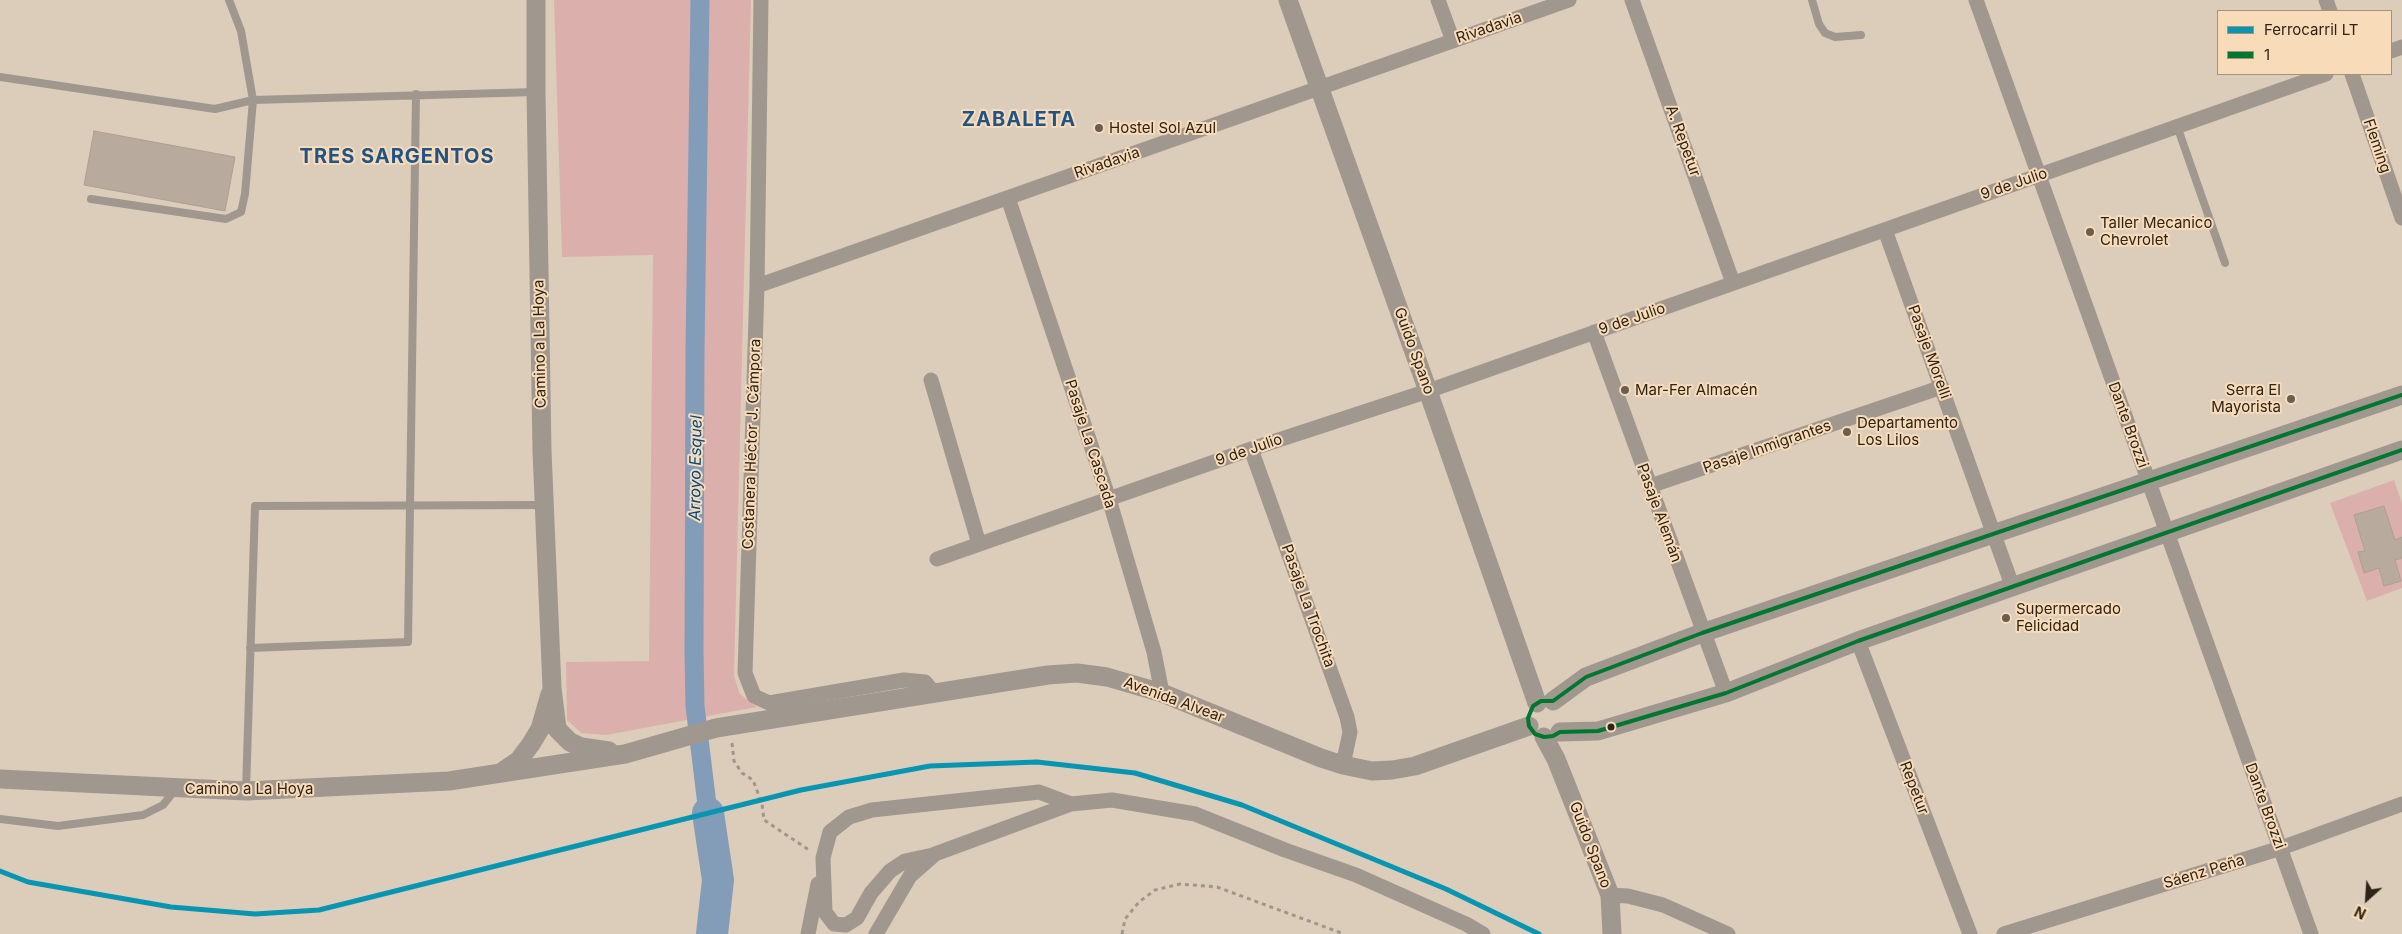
<!DOCTYPE html>
<meta charset="utf-8">
<style>
body{margin:0}
#map{position:relative;width:2402px;height:934px;overflow:hidden;background:#dccdba;font-family:Inter,sans-serif}
canvas{display:block}
.legend{position:absolute;left:2217px;top:10px;width:175px;height:65px;box-sizing:border-box;background:#f8dbb9;border:1px solid #a79178;margin:0;padding:6px 9px;list-style:none;font-size:15px;color:#2d2316}
.legend li{display:flex;align-items:center;gap:10px;height:25px}
.legend b{width:25px;border:1px solid #a79178}
.north{position:absolute;left:2342px;top:874px;width:50px;height:50px;-webkit-text-stroke:4px #f8dbb9;paint-order:stroke;rotate:206deg;font-size:14px;font-weight:700;line-height:20px;text-align:center;color:#2d2316}
.north::after{content:'';display:block;margin:auto;width:18px;height:22px;background:#2d2316;clip-path:polygon(50% 0,100% 100%,50% 72%,0 100%)}
</style>
<div id="map">
<canvas width="2402" height="934"></canvas>
<ul class="legend">
<li><b style="height:6px;background:#0795b2"></b>Ferrocarril LT</li>
<li><b style="height:6px;background:#007731"></b>1</li>
</ul>
<div class="north">N</div>
</div>
<script>
const ctx = document.querySelector('canvas').getContext('2d');
ctx.lineJoin = 'round';
function paint(path, color) {
  ctx.fillStyle = color;
  ctx.fill(path, 'evenodd');
}
function toPath(rows) {
  const path = new Path2D();
  for (const r of rows) {
    path.moveTo(r[0], r[1]);
    for (let i = 2; i < r.length; i += 2) path.lineTo(r[i], r[i + 1]);
  }
  return path;
}
function strokePath(path, color, width, dash) {
  ctx.strokeStyle = color;
  ctx.lineWidth = width;
  ctx.lineCap = dash ? 'butt' : 'round';
  ctx.setLineDash(dash || []);
  ctx.stroke(path);
}
function drawText(font, color, halo, rows, align = 'center') {
  ctx.font = font + ' Inter,sans-serif';
  ctx.lineWidth = 4;
  ctx.setLineDash([]);
  ctx.textBaseline = 'middle';
  ctx.strokeStyle = halo;
  ctx.fillStyle = color;
  for (const [text, x, y, turn = 0] of rows) {
    ctx.save();
    ctx.translate(x, y);
    ctx.rotate((+turn || 0) * Math.PI / 180);
    ctx.textAlign = isNaN(turn) ? turn : align;
    if (halo) ctx.strokeText(text, 0, 0);
    ctx.fillText(text, 0, 0);
    ctx.restore();
  }
}
paint(toPath([
 [554,0,751,0,734,676,740,694,757,707,606,735,581,733,567,720,566,662,649,661,653,255,562,257],
 [2394,480,2402,503,2402,588,2367,601,2330,503]
]), '#dbb0ac');
strokePath(toPath([
 [700,0,695,351,694,652,695,706,708,813]
]), '#839db9', 19);
strokePath(toPath([
 [708,813,718,880,712,934]
]), '#839db9', 32);
const building = toPath([
 [94,131,235,157,225,211,84,185,94,131],
 [2384,506,2395,540,2402,537,2402,558,2395,560,2401,581,2384,586,2379,568,2364,573,2358,552,2365,551,2354,515,2384,506]
]);
paint(building, '#b8ab9d');
strokePath(building, '#aca092', 1);
strokePath(toPath([
 [732,743,734,761,742,773,753,780,762,804,764,820,809,850],
 [1122,934,1125,919,1139,902,1155,890,1180,884,1217,887,1344,934]
]), '#9f968c', 3, [4, 4]);
strokePath(toPath([
 [1812,0,1819,24,1825,33,1835,37,1861,35],
 [0,77,215,109,253,100,536,92],
 [2177,126,2225,263],
 [91,199,226,219,241,212,245,194,253,100,241,31,229,0],
 [250,648,408,642,416,94],
 [246,791,255,506,543,505],
 [0,819,58,826,143,815,163,805,175,790]
]), '#a0978f', 8);
strokePath(toPath([
 [761,0,757,286,745,673,754,696,769,703,904,680,925,682,934,693],
 [1438,0,1453,41],
 [1632,0,1733,283],
 [1976,0,2311,934],
 [2326,0,2330,11],
 [2391,51,2402,47],
 [2352,74,2402,218],
 [1008,198,1109,499,1154,652,1162,693],
 [1885,230,2013,588],
 [757,286,1569,0],
 [1594,332,1726,693],
 [931,380,979,544],
 [1251,449,1347,717,1350,732,1343,765],
 [1650,486,1942,387],
 [937,559,1251,449,1428,391,2326,74],
 [1858,641,1970,934],
 [933,855,905,861,890,871,871,893,857,918,846,925,834,924,825,912,823,858,830,832,849,817,872,810,1039,792,1071,804],
 [1610,895,1628,896,1663,905,1728,934],
 [808,934,818,884],
 [876,934,910,876,935,854,1071,804,1112,800,1195,814,1285,850,1356,875,1466,924,1483,934],
 [2004,934,2281,848,2402,804]
]), '#a0978f', 15);
strokePath(toPath([
 [536,0,536,92,542,451,552,688,557,729,570,742,581,747,609,751],
 [1288,0,1428,391,1537,703],
 [1553,701,1586,677,1702,633,2402,395],
 [1560,732,1598,731,1726,693,1858,641,2402,450],
 [1544,737,1556,759,1610,895,1612,934],
 [500,773,519,760,531,744,540,729,550,694],
 [0,779,246,791,449,781,625,754,716,728,1048,675,1077,673,1107,677,1162,693,1321,758,1343,765,1372,771,1392,770,1415,766,1529,726]
]), '#a0978f', 19);
strokePath(toPath([
 [2402,395,1702,633,1586,677,1553,701,1541,701,1533,706,1528,718,1529,726,1535,734,1544,737,1553,736,1560,732,1598,731,1726,693,1858,641,2402,450]
]), '#007731', 4);
strokePath(toPath([
 [0,871,28,882,171,907,255,914,319,910,801,790,930,766,1037,762,1135,773,1242,805,1446,889,1539,934]
]), '#0795b2', 5);
for (const [x, y, r, color] of [
 [1099,128,5,"#6a5e4f"],
 [2090,232,5,"#6a5e4f"],
 [1625,390,5,"#6a5e4f"],
 [2291,399,5,"#6a5e4f"],
 [1847,432,5,"#6a5e4f"],
 [2006,618,5,"#6a5e4f"],
 [1611,727,4.5,"#2d2316"]
]) {
  const dot = new Path2D();
  dot.arc(x, y, r, 0, 2 * Math.PI);
  ctx.fillStyle = color;
  ctx.fill(dot);
  strokePath(dot, '#f8dbb9', 2);
}
drawText('15px', '#2d2316', '#f8dbb9', [
 ["Rivadavia",1489,28,-19],
 ["A. Repetur",1683,141,70],
 ["Fleming",2377,146,71],
 ["Rivadavia",1107,163,-19],
 ["9 de Julio",2014,184,-19],
 ["9 de Julio",1632,319,-19],
 ["Camino a La Hoya",540,344,-91],
 ["Guido Spano",1414,351,70],
 ["Pasaje Morelli",1929,352,70],
 ["Dante Brozzi",2128,425,70],
 ["Costanera Héctor J. Cámpora",752,444,-88],
 ["Pasaje La Cascada",1090,444,72],
 ["Pasaje Inmigrantes",1767,447,-19],
 ["9 de Julio",1249,450,-19],
 ["Pasaje Alemán",1659,513,70],
 ["Pasaje La Trochita",1308,606,70],
 ["Avenida Alvear",1174,700,20],
 ["Repetur",1914,788,69],
 ["Camino a La Hoya",249,789],
 ["Dante Brozzi",2265,806,70],
 ["Guido Spano",1590,845,69],
 ["Sáenz Peña",2204,872,-17]
]);
drawText('15px', '#2d2316', '#f8dbb9', [
 ["Hostel Sol Azul",1109,128],
 ["Taller Mecanico",2100,223],
 ["Chevrolet",2100,240],
 ["Mar-Fer Almacén",1635,390],
 ["Serra El",2281,390,"right"],
 ["Mayorista",2281,407,"right"],
 ["Departamento",1857,423],
 ["Los Lilos",1857,440],
 ["Supermercado",2016,609],
 ["Felicidad",2016,626]
], 'left');
drawText('italic 16px', '#004985', '#f8dbb9', [
 ["Arroyo Esquel",696,468,-89]
]);
ctx.letterSpacing = '1px';
drawText('bold 20px', '#205386', '#f8dbb9', [
 ["ZABALETA",1019,120],
 ["TRES SARGENTOS",397,157]
]);
ctx.letterSpacing = '0px';
</script>
